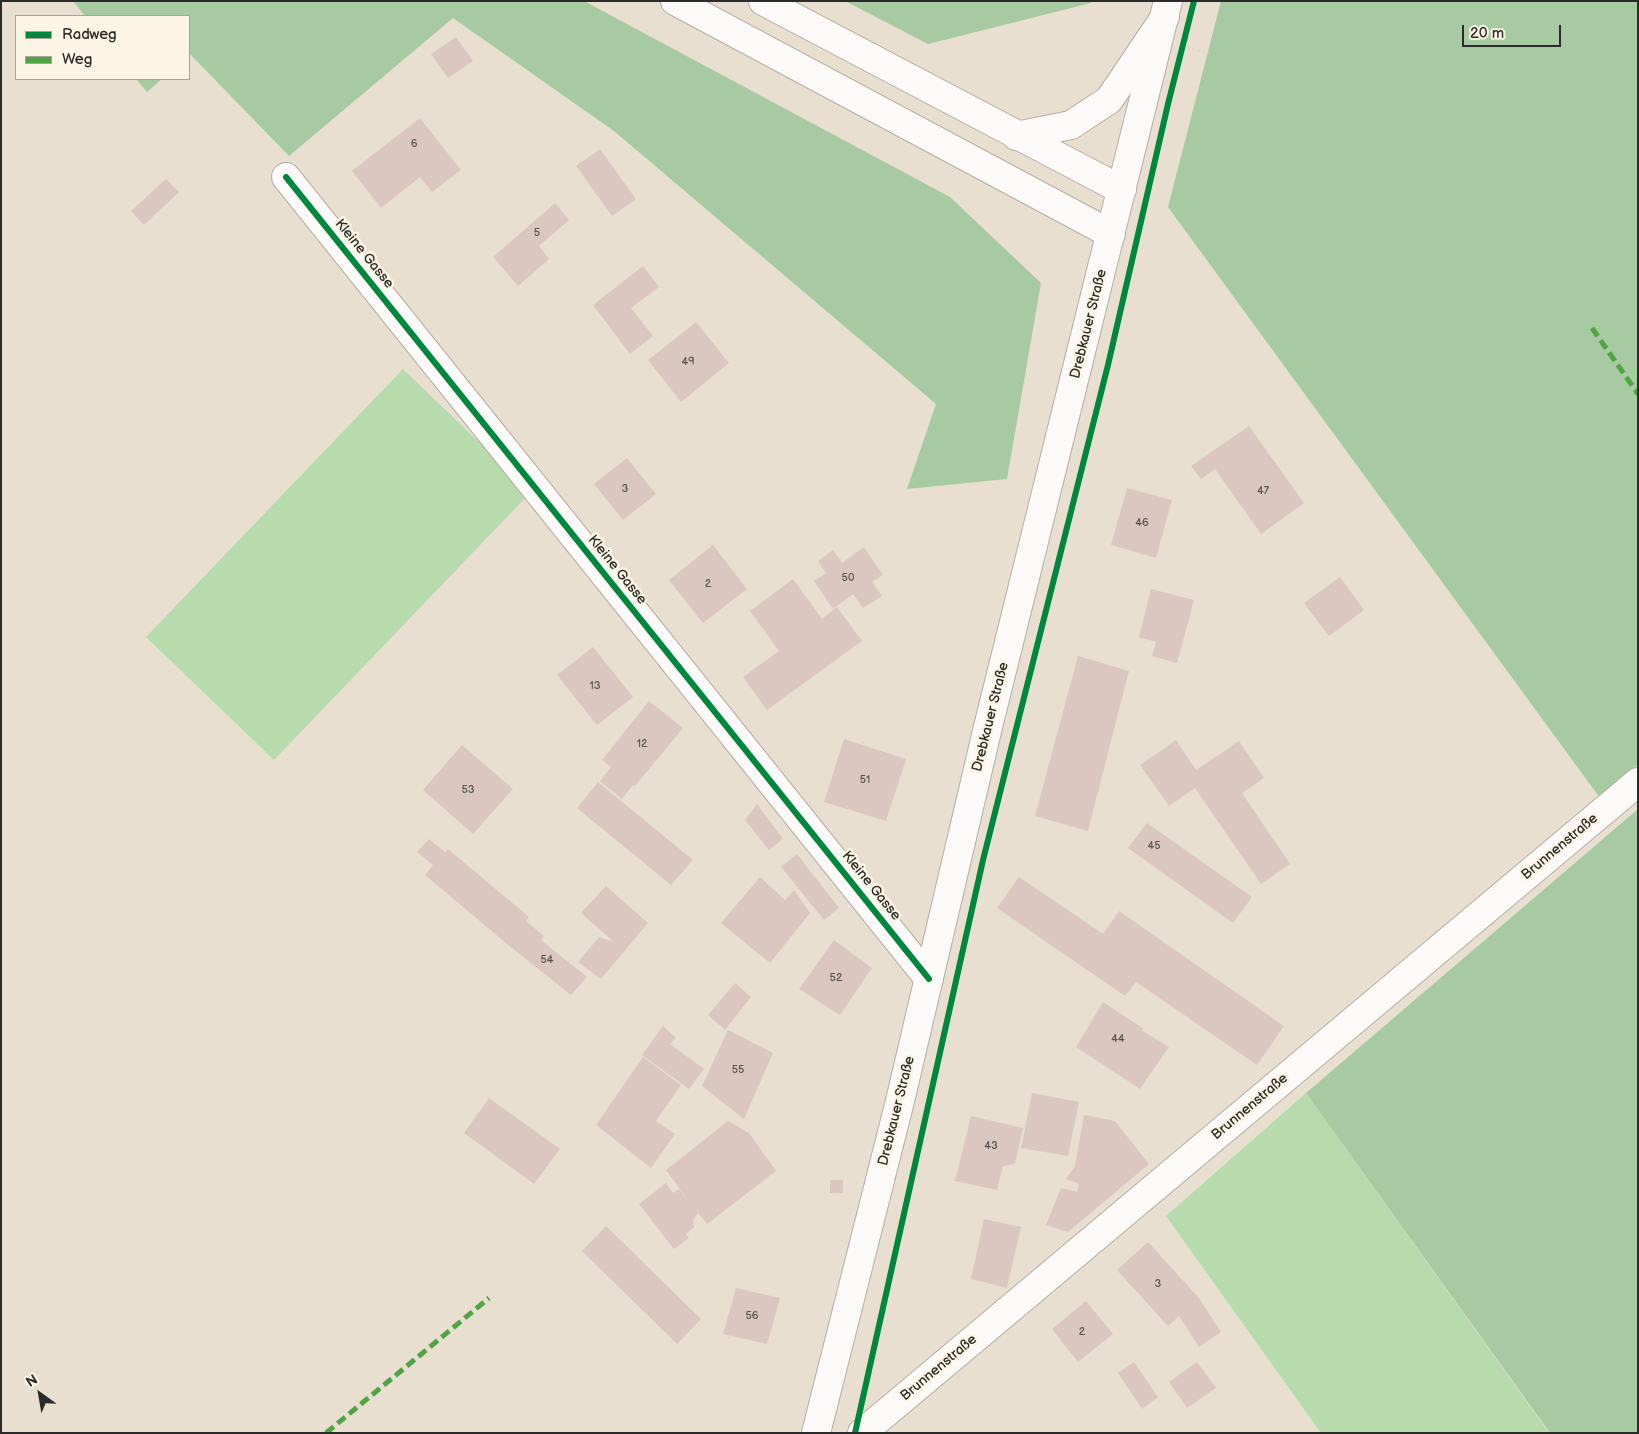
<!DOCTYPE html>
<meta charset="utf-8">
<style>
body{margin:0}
#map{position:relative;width:1639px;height:1434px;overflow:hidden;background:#e8dfd0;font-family:"Balsamiq Sans",sans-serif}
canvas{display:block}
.frame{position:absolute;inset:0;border:2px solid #2b2b2b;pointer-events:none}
.legend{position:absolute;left:15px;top:15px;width:175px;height:65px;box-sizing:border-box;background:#fcf5e5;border:1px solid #a8a49b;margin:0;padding:6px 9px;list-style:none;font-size:15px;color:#2b2b2b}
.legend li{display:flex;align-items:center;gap:10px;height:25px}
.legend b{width:25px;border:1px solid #a8a49b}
.north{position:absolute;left:15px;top:1369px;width:50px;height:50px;-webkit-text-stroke:4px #fcf5e5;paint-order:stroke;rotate:328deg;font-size:14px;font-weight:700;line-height:20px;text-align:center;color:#2b2b2b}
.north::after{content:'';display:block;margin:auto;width:18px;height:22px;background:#2b2b2b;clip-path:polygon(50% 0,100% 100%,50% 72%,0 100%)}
.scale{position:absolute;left:1462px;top:25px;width:99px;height:22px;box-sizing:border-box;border:2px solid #2b2b2b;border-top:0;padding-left:6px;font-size:15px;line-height:18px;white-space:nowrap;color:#2b2b2b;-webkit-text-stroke:4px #fcf5e5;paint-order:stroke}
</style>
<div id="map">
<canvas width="1639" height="1434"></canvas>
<div class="frame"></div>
<ul class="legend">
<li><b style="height:6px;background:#00873e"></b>Radweg</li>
<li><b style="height:6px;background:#51a443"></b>Weg</li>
</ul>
<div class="north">N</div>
<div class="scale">20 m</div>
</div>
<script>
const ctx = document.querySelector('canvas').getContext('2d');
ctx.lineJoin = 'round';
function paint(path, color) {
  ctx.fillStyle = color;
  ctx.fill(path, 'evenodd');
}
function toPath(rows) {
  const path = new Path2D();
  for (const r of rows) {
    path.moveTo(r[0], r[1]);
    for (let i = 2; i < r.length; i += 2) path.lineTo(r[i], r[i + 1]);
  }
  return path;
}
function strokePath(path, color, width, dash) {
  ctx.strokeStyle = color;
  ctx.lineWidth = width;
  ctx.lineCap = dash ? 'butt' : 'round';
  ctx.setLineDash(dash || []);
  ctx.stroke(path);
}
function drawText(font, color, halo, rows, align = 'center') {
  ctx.font = font + ' "Balsamiq Sans",sans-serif';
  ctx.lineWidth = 5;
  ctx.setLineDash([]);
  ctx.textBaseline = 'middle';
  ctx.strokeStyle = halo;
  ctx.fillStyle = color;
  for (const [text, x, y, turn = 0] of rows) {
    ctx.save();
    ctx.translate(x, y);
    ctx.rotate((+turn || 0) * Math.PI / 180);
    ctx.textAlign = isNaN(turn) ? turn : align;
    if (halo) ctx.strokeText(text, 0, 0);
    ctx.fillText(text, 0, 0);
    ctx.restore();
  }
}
paint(toPath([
 [403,369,531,492,274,760,146,637],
 [1306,1093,1549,1433,1321,1433,1166,1216]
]), '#b8dbae');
paint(toPath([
 [73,1,584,1,950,197,1041,283,1007,479,907,489,936,404,614,131,453,18,289,156,190,54,189,55,189,16,85,16],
 [845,1,1092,1,1091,3,928,44],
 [1221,1,1638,1,1638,764,1600,798,1168,207],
 [136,79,162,79,147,92],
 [1638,809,1638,1433,1550,1433,1306,1093]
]), '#a8caa2');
paint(toPath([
 [456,37,473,61,448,78,431,54],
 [420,118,461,170,432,192,420,177,381,208,352,171],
 [600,149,636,199,612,216,576,166],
 [166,179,179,192,144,225,131,211],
 [555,203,569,220,539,246,549,259,518,286,493,257],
 [643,266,659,287,631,308,653,336,630,354,593,305],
 [696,322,729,363,681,402,648,360],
 [1249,426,1304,503,1261,534,1215,469,1201,479,1191,466],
 [627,458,656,494,623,520,594,484],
 [1127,488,1172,500,1156,558,1111,545],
 [713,545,747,589,703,623,669,580],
 [864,547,883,575,872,582,882,596,863,608,853,594,833,609,814,581,826,573,818,561,833,550,842,563],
 [1340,577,1364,610,1329,636,1304,603],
 [793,579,822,619,837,607,862,641,767,710,743,677,779,651,750,611],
 [1151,589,1194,600,1177,663,1152,656,1156,642,1139,637],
 [593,647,633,697,597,725,557,675],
 [1078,656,1129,671,1088,831,1035,816],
 [649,701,683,728,635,786,633,785,622,799,600,781,611,767,602,760],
 [844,739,906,759,886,821,824,802],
 [1176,740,1196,770,1239,741,1264,778,1242,793,1290,864,1261,884,1195,788,1169,806,1140,765],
 [462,745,513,789,473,834,423,790],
 [598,782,693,860,671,885,577,808],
 [757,804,783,839,769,850,745,820],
 [1147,823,1252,897,1233,923,1128,848],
 [429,839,445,852,448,849,529,917,526,921,544,936,541,940,587,977,571,995,507,944,425,875,433,865,417,852],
 [797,854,839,908,824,920,781,867],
 [760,877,785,900,794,890,810,913,770,963,721,923],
 [1019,877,1103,934,1119,911,1284,1026,1257,1065,1136,982,1125,996,997,908],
 [606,886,648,923,601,979,578,962,599,937,614,942,581,913],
 [834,940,872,968,840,1015,799,989],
 [735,983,751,997,725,1030,708,1015],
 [1103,1002,1144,1029,1141,1030,1169,1047,1140,1089,1076,1047],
 [663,1026,676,1038,670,1044,704,1069,689,1089,642,1055],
 [728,1030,773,1053,744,1119,702,1086],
 [643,1057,681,1085,656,1121,675,1134,651,1168,596,1125],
 [1032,1093,1079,1102,1068,1156,1021,1148],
 [489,1098,560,1149,534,1184,464,1133],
 [1084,1115,1115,1121,1149,1164,1068,1232,1046,1225,1061,1188,1077,1192,1079,1184,1066,1179,1075,1166],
 [971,1116,1023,1128,1015,1164,1003,1166,997,1190,955,1181],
 [728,1121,749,1133,776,1171,707,1224,698,1213,693,1220,694,1227,686,1234,689,1238,674,1249,639,1204,666,1183,673,1193,679,1189,690,1203,666,1170],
 [830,1180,843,1180,843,1193,830,1193],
 [984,1219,1021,1227,1007,1288,971,1279],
 [606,1226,701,1319,677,1344,582,1251],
 [1148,1242,1199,1298,1221,1332,1199,1347,1179,1316,1168,1326,1117,1270],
 [736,1288,780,1298,767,1344,723,1334],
 [1086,1301,1113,1334,1078,1362,1052,1329],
 [1134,1362,1158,1397,1142,1409,1118,1373],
 [1197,1362,1216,1388,1187,1408,1169,1382]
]), '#dbc7bf');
const minor = toPath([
 [286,177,929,979],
 [862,1433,1638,782]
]);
const primary = toPath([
 [816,1433,900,1101,987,731,1168,1]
]);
const motorway = toPath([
 [675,1,1111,234],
 [763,1,1122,190],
 [1016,136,1071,125,1109,100,1165,17]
]);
strokePath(minor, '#b3ada3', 30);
strokePath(primary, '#b3ada3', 30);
strokePath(motorway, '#b3ada3', 30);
strokePath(toPath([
 [1188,48,1209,53]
]), '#d3d1cd', 3, [1, 4]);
strokePath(minor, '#fcfaf8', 28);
strokePath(primary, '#fcfaf8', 28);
strokePath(motorway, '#fcfaf8', 28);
strokePath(toPath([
 [1592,328,1638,394],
 [326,1433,489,1298]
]), '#51a443', 5, [10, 5]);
strokePath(toPath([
 [286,177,929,979],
 [855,1433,983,860,1108,365,1168,104,1194,1]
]), '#00873e', 6);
drawText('11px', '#595452', null, [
 ["6",414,144],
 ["5",537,233],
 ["49",688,362],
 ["3",625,489],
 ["47",1263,491],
 ["46",1142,523],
 ["50",848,578],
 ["2",708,584],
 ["13",595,686],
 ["12",642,744],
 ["51",865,780],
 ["53",468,790],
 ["45",1154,846],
 ["54",547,960],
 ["52",836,978],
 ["44",1118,1039],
 ["55",738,1070],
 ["43",991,1146],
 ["3",1158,1284],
 ["56",752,1316],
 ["2",1082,1332]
]);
drawText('14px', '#2b2b2b', '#fcf5e5', [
 ["Kleine Gasse",364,254,51],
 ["Drebkauer Straße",1089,324,-76],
 ["Kleine Gasse",617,570,51],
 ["Drebkauer Straße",991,717,-76],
 ["Brunnenstraße",1560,847,-40],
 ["Kleine Gasse",871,886,51],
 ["Brunnenstraße",1250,1107,-40],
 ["Drebkauer Straße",897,1111,-76],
 ["Brunnenstraße",939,1368,-40]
]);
</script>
